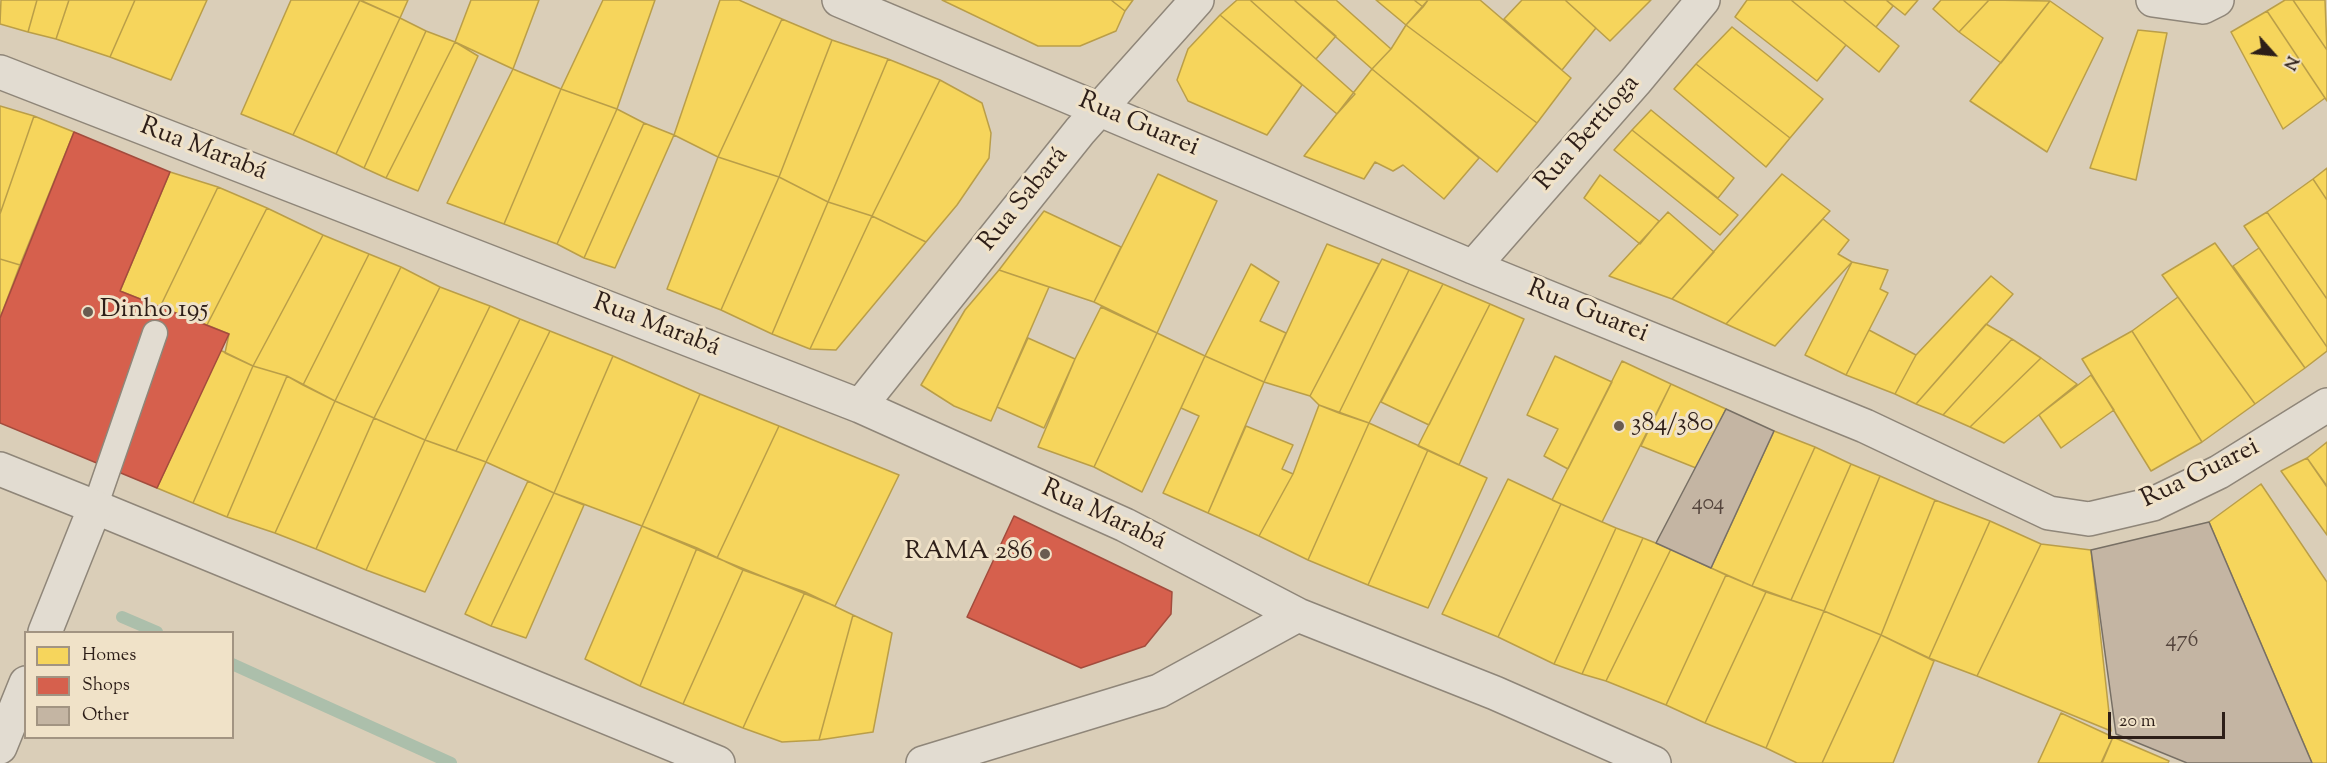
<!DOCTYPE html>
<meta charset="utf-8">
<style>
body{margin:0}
#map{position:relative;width:2327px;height:763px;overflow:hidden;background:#daceb8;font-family:"Sorts Mill Goudy",serif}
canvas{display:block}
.legend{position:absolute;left:24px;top:631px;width:210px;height:108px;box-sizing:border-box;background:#f0e2c8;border:2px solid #a29482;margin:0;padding:8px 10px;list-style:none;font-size:18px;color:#2d1e18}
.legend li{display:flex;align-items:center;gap:12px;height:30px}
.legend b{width:30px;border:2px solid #a29482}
.north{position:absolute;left:2243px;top:24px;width:60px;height:60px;-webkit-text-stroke:4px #f0e2c8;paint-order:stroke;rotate:117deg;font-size:16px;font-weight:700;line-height:24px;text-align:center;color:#2d1e18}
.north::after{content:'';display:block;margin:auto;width:21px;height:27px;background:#2d1e18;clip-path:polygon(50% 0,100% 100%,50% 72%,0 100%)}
.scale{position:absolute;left:2108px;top:712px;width:117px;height:27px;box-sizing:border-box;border:3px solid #2d1e18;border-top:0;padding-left:8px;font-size:18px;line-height:21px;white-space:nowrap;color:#2d1e18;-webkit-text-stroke:4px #f0e2c8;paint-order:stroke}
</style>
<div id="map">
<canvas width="2327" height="763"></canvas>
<ul class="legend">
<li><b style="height:16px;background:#f6d55c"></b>Homes</li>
<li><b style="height:16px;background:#d6604d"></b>Shops</li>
<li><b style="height:16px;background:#c4b5a3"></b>Other</li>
</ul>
<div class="north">N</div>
<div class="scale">20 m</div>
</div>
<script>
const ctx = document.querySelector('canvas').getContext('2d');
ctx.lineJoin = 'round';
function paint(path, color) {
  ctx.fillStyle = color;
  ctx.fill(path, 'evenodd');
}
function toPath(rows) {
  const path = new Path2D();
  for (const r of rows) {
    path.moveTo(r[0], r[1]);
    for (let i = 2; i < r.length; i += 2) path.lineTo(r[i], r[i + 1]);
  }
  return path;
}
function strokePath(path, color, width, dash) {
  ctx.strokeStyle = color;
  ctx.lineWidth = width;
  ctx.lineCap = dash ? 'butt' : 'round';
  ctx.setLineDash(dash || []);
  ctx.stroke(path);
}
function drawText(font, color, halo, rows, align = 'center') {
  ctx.font = font + ' "Sorts Mill Goudy",serif';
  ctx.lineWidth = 6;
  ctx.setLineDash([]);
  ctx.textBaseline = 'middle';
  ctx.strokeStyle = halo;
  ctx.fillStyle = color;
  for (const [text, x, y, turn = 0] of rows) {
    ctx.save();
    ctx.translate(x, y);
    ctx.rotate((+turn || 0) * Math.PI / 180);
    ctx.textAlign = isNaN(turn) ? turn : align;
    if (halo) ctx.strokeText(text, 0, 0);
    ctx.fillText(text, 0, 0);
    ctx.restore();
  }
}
const homes = toPath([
 [1,0,37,0,28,32,0,24,1,0],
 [37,0,69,0,56,39,28,32,37,0],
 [69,0,135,0,110,57,56,39,69,0],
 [135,0,207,0,171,80,110,57,135,0],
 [291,0,360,0,293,135,241,114,291,0],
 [359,0,408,0,400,18,359,0],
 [360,0,400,18,336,154,293,135,360,0],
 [471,0,539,0,513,69,455,42,471,0],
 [603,0,655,0,617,109,561,89,603,0],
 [720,0,739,0,782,19,718,157,674,135,720,0],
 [942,0,1111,0,1125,11,1116,31,1080,46,1038,46,942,0],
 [1111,0,1133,0,1125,11,1111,0],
 [1237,0,1250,0,1355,94,1337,114,1220,15,1237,0],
 [1250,0,1294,0,1336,36,1316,59,1250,0],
 [1294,0,1336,0,1391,49,1372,69,1294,0],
 [1376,0,1414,0,1423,7,1406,25,1376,0],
 [1414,0,1428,0,1423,7,1414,0],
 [1428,0,1480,0,1571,78,1537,123,1406,25,1428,0],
 [1522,0,1565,0,1596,28,1562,70,1504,19,1522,0],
 [1565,0,1651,0,1610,41,1565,0],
 [1747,0,1791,0,1846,45,1817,81,1735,17,1747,0],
 [1791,0,1843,0,1899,46,1879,72,1791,0],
 [1843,0,1886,0,1893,6,1876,27,1843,0],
 [1886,0,1918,0,1905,15,1886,0],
 [1941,0,1989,0,1959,32,1933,9,1941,0],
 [1989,0,2050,1,2001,63,1959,32,1989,0],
 [2285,0,2293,0,2327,50,2327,101,2267,11,2285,0],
 [2293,0,2325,0,2327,50,2293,0],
 [2050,1,2103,38,2047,152,1970,101,2050,1],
 [2267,11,2325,98,2283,129,2231,32,2267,11],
 [1220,15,1302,85,1267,135,1188,101,1177,80,1188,49,1220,15],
 [400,18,426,31,364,168,336,154,400,18],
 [782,19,832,40,779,177,718,157,782,19],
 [1406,25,1537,123,1497,172,1372,69,1391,49,1406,25],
 [1732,27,1823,99,1790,138,1696,64,1732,27],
 [2138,30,2167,33,2136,180,2090,168,2138,30],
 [426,31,455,42,386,178,364,168,426,31],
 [832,40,888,59,828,202,779,177,832,40],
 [455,42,478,56,418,191,386,178,455,42],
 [888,59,940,80,872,216,828,202,888,59],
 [1696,64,1790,138,1766,167,1674,89,1696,64],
 [513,69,561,89,504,224,447,203,513,69],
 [1372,69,1479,158,1444,199,1403,165,1393,171,1375,162,1364,179,1304,156,1372,69],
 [940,80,982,103,991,133,989,158,957,205,926,242,872,216,940,80],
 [561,89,617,109,557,244,504,224,561,89],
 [0,106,34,116,0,214,0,106],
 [617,109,644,123,584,258,557,244,617,109],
 [1651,110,1734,178,1718,198,1632,130,1651,110],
 [34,116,74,132,20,265,0,259,0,214,34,116],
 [644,123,674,135,615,268,584,258,644,123],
 [1632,130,1738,215,1720,235,1614,150,1632,130],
 [718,157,779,177,721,310,667,289,718,157],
 [2327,168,2327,200,2313,179,2327,168],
 [170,172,218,187,160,307,120,291,170,172],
 [1158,174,1217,201,1157,333,1094,302,1158,174],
 [1782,174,1830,211,1726,324,1672,299,1782,174],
 [1600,175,1659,221,1640,244,1584,198,1600,175],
 [779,177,828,202,772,334,721,310,779,177],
 [2313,179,2327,200,2327,299,2267,212,2313,179],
 [218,187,267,208,207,325,160,307,218,187],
 [828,202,872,216,810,349,772,334,828,202],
 [267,208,323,235,253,366,225,353,229,334,207,325,267,208],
 [1044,211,1121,247,1094,302,999,270,1044,211],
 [1668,212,1714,252,1672,299,1609,276,1668,212],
 [2267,212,2327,299,2327,347,2244,226,2267,212],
 [872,216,926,242,836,350,810,349,872,216],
 [1823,219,1849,240,1838,254,1852,262,1775,346,1726,324,1823,219],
 [323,235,369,254,303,385,287,376,253,366,323,235],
 [2215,243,2305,368,2255,404,2162,275,2215,243],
 [1327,244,1379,264,1310,396,1264,382,1327,244],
 [2259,248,2327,347,2327,351,2305,368,2233,266,2259,248],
 [369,254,401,267,335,401,303,385,369,254],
 [0,259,20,265,0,318,0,259],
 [1382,259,1409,270,1339,413,1319,405,1310,396,1382,259],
 [1852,262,1888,270,1880,289,1888,293,1846,375,1805,355,1852,262],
 [1251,264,1279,282,1260,321,1286,333,1264,382,1205,356,1251,264],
 [401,267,440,287,374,418,335,401,401,267],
 [999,270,1049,287,991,421,954,406,921,385,965,310,999,270],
 [1409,270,1443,284,1369,423,1339,413,1409,270],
 [1991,276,2013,294,1916,404,1895,394,1916,355,1991,276],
 [1443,284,1490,304,1429,425,1381,402,1443,284],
 [440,287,490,306,425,440,374,418,440,287],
 [2178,297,2255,404,2202,442,2132,331,2178,297],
 [1490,304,1524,319,1459,465,1418,446,1490,304],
 [490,306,520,319,456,451,425,440,490,306],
 [1101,307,1157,333,1094,467,1038,447,1075,359,1101,307],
 [520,319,550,331,486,462,456,451,520,319],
 [1986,324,2012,339,1943,415,1916,404,1986,324],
 [1869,330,1916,355,1895,394,1846,375,1869,330],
 [550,331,613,356,554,493,486,462,550,331],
 [2132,331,2202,442,2151,471,2082,359,2132,331],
 [1157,333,1205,356,1142,492,1094,467,1157,333],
 [1028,338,1075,359,1044,428,997,407,1028,338],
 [2012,339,2041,358,1970,427,1943,415,2012,339],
 [220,350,253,366,193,503,157,488,220,350],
 [613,356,700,394,642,526,554,493,613,356],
 [1205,356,1264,382,1208,513,1163,493,1199,416,1181,408,1205,356],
 [1555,356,1612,382,1568,469,1544,456,1558,429,1527,415,1555,356],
 [2041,358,2077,384,2004,443,1970,427,2041,358],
 [1622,361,1671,384,1602,522,1552,500,1622,361],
 [253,366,287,376,227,517,193,503,253,366],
 [2091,375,2114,410,2061,448,2039,415,2091,375],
 [287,376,335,401,275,533,227,517,287,376],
 [1671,384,1726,409,1696,468,1641,446,1671,384],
 [700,394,779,426,717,558,642,526,700,394],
 [335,401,374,418,316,549,275,533,335,401],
 [1319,405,1369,423,1308,560,1259,536,1293,474,1319,405],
 [374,418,425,440,366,570,316,549,374,418],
 [1369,423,1428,450,1368,585,1308,560,1369,423],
 [779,426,899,475,835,606,717,558,779,426],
 [1246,426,1293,445,1282,469,1293,474,1259,536,1208,513,1246,426],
 [1774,431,1815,447,1752,586,1711,568,1774,431],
 [425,440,486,462,425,592,366,570,425,440],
 [2327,442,2327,486,2307,458,2327,442],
 [1815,447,1851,464,1791,600,1752,586,1815,447],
 [1428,450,1487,478,1428,608,1368,585,1428,450],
 [2307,458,2327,487,2327,535,2281,471,2307,458],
 [1851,464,1880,476,1824,611,1791,600,1851,464],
 [1880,476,1935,500,1881,635,1824,611,1880,476],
 [1508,479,1561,504,1498,637,1442,614,1508,479],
 [528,481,554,493,491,626,465,614,528,481],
 [2261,484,2327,582,2327,763,2312,763,2209,522,2261,484],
 [554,493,584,505,526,638,491,626,554,493],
 [1935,500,1990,521,1929,658,1881,635,1935,500],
 [1561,504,1616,528,1554,664,1498,637,1561,504],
 [1990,521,2041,544,1977,676,1929,658,1990,521],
 [642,526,697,548,640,686,585,659,642,526],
 [1616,528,1643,538,1582,674,1554,664,1616,528],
 [1643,538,1671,549,1606,681,1582,674,1643,538],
 [2041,544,2091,550,2111,731,1977,676,2041,544],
 [697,548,743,570,683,704,640,686,697,548],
 [1671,549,1726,575,1666,705,1606,681,1671,549],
 [743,570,805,592,743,728,683,704,743,570],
 [1726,575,1766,592,1705,723,1666,705,1726,575],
 [805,592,853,615,819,740,782,742,743,728,805,592],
 [1766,592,1824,611,1766,748,1705,723,1766,592],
 [1824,611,1881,635,1822,763,1797,763,1766,748,1824,611],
 [853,615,892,633,873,732,819,740,853,615],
 [1881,635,1934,661,1893,763,1822,763,1881,635],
 [2061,713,2113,737,2102,763,2038,763,2061,713],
 [2113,737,2169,761,2168,763,2101,763,2113,737]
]);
paint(homes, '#f6d55c');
strokePath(homes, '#ba9e48', 1.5);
const shops = toPath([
 [74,132,170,172,120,291,229,334,157,488,0,423,0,318,74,132],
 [1014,516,1172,592,1171,614,1145,646,1081,668,967,617,1014,516]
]);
paint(shops, '#d6604d');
strokePath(shops, '#a34c3d', 1.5);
strokePath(toPath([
 [122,617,157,632],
 [232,664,451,763]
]), '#acbfab', 12);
const building = toPath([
 [1726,409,1774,431,1711,568,1656,543,1726,409],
 [2209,522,2312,763,2187,763,2116,734,2091,550,2209,522]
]);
paint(building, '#c4b5a3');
strokePath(building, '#776f64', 1.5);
const service = toPath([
 [95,507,155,333]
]);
const minor = toPath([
 [839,0,1473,267,1865,426,2049,513,2089,519,2153,504,2219,472,2327,405],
 [2153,0,2203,7,2217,0],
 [0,72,860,406,1125,525,1298,615,1495,693,1654,763],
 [1473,267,1635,82,1703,0],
 [860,406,1080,131,1197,0],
 [95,507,718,763],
 [923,763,1159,691,1298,615]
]);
const tertiary = toPath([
 [0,469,95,507,45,632],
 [0,747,26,683]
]);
strokePath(service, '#8f8679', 27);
strokePath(minor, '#8f8679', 36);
strokePath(tertiary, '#8f8679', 36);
strokePath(service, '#e2dcd1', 24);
strokePath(minor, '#e2dcd1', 33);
strokePath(tertiary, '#e2dcd1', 33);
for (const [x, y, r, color] of [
 [88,312,6,"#6a5c50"],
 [1619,426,6,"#6a5c50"],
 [1045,554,6,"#6a5c50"]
]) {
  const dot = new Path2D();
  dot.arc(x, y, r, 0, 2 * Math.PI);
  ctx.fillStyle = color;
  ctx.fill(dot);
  strokePath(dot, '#f0e2c8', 2);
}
drawText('22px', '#54443c', null, [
 ["404",1708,505],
 ["476",2182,642]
]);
drawText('26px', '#2d1e18', '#f0e2c8', [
 ["Rua Guarei",1138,126,23],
 ["Rua Bertioga",1589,134,-49],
 ["Rua Marabá",203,151,21],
 ["Rua Sabará",1025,200,-51],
 ["Rua Guarei",1587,313,22],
 ["Rua Marabá",656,327,21],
 ["Rua Guarei",2201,475,-26],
 ["Rua Marabá",1103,517,25]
]);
drawText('26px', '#2d1e18', '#f0e2c8', [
 ["Dinho 195",100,312],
 ["384/380",1631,426],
 ["RAMA 286",1033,554,"right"]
], 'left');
</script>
